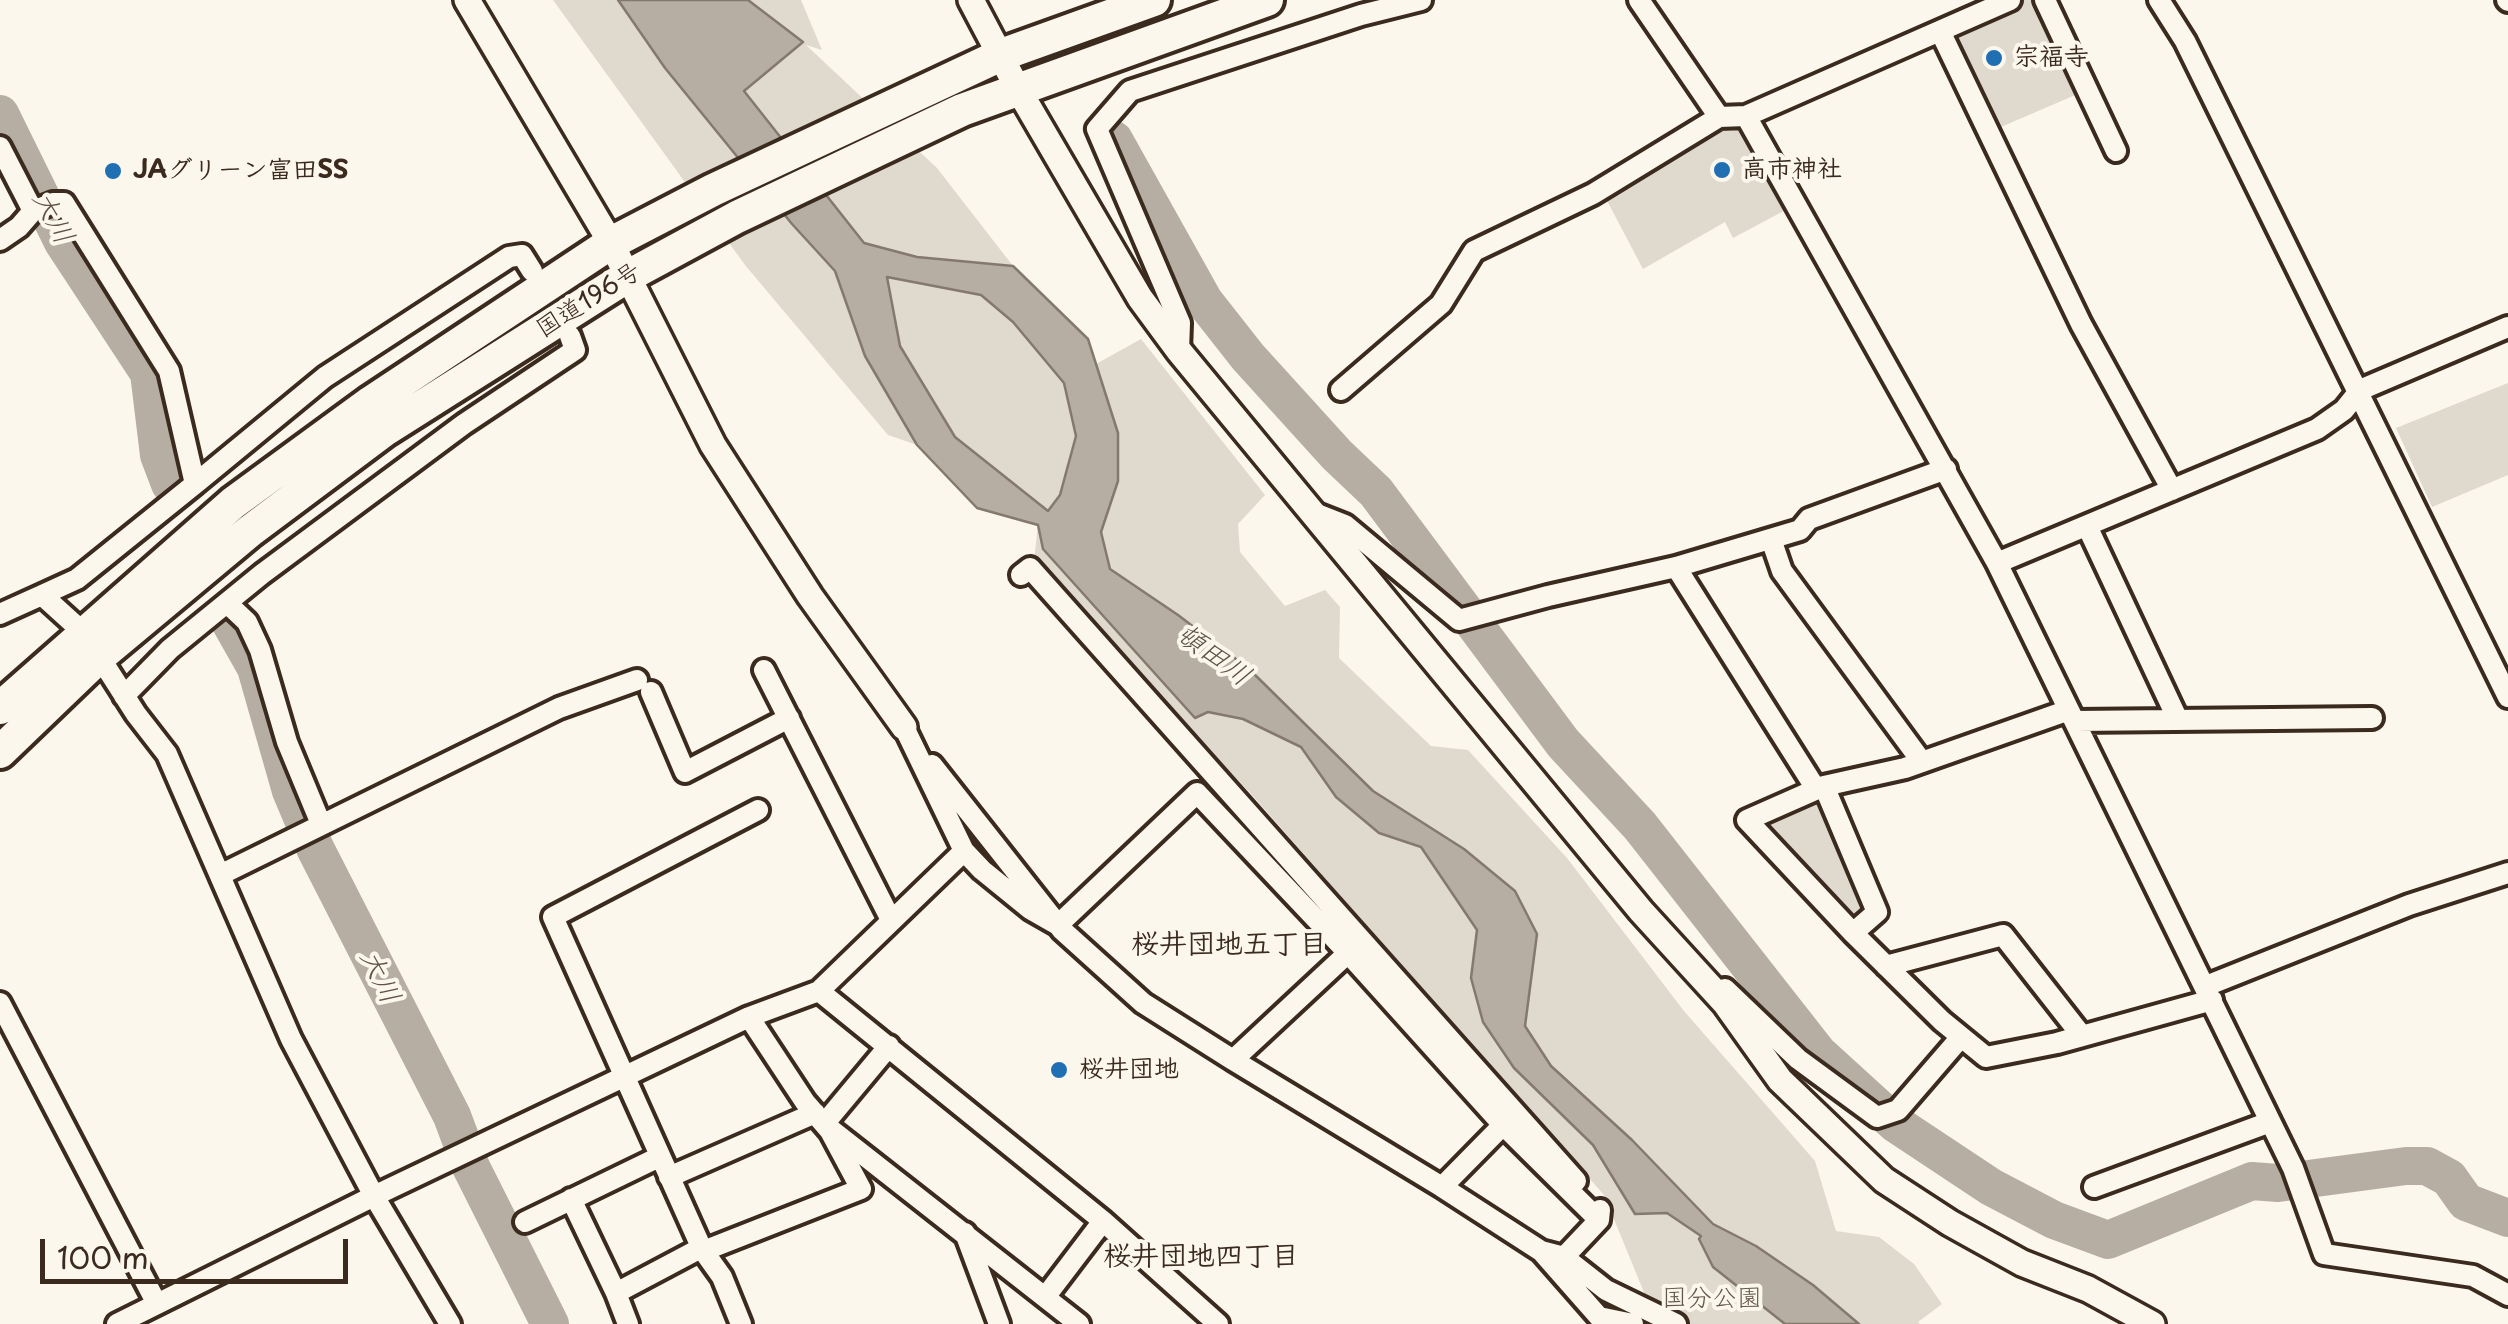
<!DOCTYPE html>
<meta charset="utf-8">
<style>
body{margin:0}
#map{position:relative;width:2508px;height:1324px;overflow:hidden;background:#fbf7ec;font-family:"Playpen Sans",sans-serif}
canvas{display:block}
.scale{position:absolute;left:40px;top:1239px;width:308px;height:45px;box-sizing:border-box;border:5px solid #3b2a1e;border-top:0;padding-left:12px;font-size:30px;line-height:35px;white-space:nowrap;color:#3b2a1e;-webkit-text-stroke:8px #fbf7ec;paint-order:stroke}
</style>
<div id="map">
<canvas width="2508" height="1324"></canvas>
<div class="scale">100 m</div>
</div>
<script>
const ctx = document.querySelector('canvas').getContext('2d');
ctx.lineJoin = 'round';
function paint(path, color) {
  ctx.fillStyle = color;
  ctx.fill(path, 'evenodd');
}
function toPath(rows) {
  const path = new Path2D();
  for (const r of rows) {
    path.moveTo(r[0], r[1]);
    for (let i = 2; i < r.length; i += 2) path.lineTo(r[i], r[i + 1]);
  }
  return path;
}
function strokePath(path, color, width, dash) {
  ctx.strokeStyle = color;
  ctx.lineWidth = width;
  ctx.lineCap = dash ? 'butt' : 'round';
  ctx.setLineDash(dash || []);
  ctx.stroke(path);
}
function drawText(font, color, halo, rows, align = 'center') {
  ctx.font = font + ' "Playpen Sans","Klee One",sans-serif';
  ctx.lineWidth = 8;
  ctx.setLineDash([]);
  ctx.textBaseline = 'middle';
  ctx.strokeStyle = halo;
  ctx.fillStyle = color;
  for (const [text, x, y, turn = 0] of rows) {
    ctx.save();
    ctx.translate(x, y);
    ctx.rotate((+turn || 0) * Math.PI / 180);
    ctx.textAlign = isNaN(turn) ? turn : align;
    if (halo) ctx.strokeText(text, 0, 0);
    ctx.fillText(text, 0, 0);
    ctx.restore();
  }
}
paint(toPath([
 [553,0,618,0,665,68,792,224,835,271,865,356,917,445,888,435,745,265],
 [748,0,801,0,822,50,806,45,937,168,1013,266,917,257,864,243,744,91,803,42],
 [2024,0,2033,0,2080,93,1994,130,1951,40,1952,30],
 [1745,123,1793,206,1733,238,1725,222,1643,269,1603,193,1723,124],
 [886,277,981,295,1013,322,1064,383,1076,436,1060,495,1048,511,955,437,900,346],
 [1141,339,1265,495,1238,524,1240,552,1285,606,1325,590,1340,607,1339,658,1431,746,1468,750,1567,858,1684,1011,1815,1161,1836,1231,1879,1237,1914,1264,1942,1304,1918,1322,1920,1324,1859,1324,1813,1285,1756,1246,1713,1224,1632,1140,1551,1066,1525,1026,1537,934,1464,849,1373,791,1249,669,1178,615,1110,569,1101,532,1118,481,1096,364],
 [2508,383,2508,475,2432,507,2396,428],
 [1038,525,1044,549,1195,718,1208,712,1243,719,1301,747,1336,797,1424,845,1477,930,1471,978,1483,1022,1514,1068,1593,1145,1635,1214,1667,1213,1701,1237,1713,1267,1785,1324,1685,1324,1650,1307,1604,1195,1252,795,1034,561],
 [1820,793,1867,910,1852,924,1757,823]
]), '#dfd9ce');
const water = toPath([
 [618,0,748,0,803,42,744,91,864,243,917,257,1013,266,1088,339,1118,433,1118,481,1101,532,1110,569,1178,615,1249,669,1373,791,1464,849,1515,891,1537,934,1525,1026,1551,1066,1632,1140,1713,1224,1756,1246,1813,1285,1859,1324,1785,1324,1713,1267,1699,1239,1701,1236,1667,1213,1635,1214,1593,1145,1514,1068,1483,1022,1471,978,1477,930,1421,847,1379,833,1336,797,1301,747,1243,719,1208,712,1195,718,1043,549,1038,525,977,508,917,445,865,356,835,271,792,224,665,68,618,0],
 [887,277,981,295,1013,322,1064,383,1076,436,1060,495,1048,511,955,437,900,346,887,277]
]);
paint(water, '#b6aea2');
strokePath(water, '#85796d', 2.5);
strokePath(toPath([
 [0,114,63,242,149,373,159,455,170,484],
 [1114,140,1204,301,1248,357,1337,455,1376,492,1563,743,1640,826,1818,1053,1896,1124,1991,1187,2054,1220,2108,1240,2252,1181,2278,1183,2406,1166,2427,1166,2449,1178,2466,1202,2508,1218],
 [230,622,256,668,291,791,315,848,452,1116,471,1167,550,1324]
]), '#b6aea2', 38);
const minor = toPath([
 [1639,0,1719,117,1746,116,2010,0],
 [2045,0,2116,151],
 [2159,0,2185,41,2508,697],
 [2507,0,2508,1],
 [1940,31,2081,324,2172,490],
 [1746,116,1997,563,2293,1168,2324,1254,2473,1276,2508,1295],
 [0,147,33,211],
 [0,240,19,227,33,211,53,203,64,203,169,371,195,484,77,579,42,595],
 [1179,351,1180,323,1097,129,1130,91,1361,15,1421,0],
 [1341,390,1441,304,1474,251,1593,194,1719,117],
 [195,484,325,377,509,257,522,255,532,271],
 [1312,512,1345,525,1459,620,1548,596,1676,567,1800,530,1809,519,1946,469],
 [2087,526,2178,720],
 [1771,539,1782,571,1922,762],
 [1997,563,2317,429,2344,410,2360,390,2508,327],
 [1676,567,1816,789],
 [1021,575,1030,568,1576,1181],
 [227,603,247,622,260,650,287,742,321,824],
 [0,614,42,595,85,634,136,714,167,754,291,1039,374,1196,450,1324],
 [764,670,891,920],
 [651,692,685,772,789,718],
 [124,696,170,649,262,574,464,424,575,350,570,336],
 [2069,710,1905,768,1824,786,1747,820,1853,933,1942,1021,1986,1057,2057,1043,2212,1000],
 [2075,721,2372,718],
 [904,727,964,851,982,870,1030,909,1058,925,1197,793,1348,953,1503,1125,1599,1220],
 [932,765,1062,930,1143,1003,1233,1060,1348,953],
 [1824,786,1877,912,1853,933],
 [220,875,559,708,637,680],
 [1886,966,2003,935,2082,1036],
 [2206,986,2409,905,2508,873],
 [1725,989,1798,1059,1877,1117,1898,1110,1961,1037],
 [819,991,1103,1221,1218,1324],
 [0,1003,157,1304],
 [889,1046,824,1124,1079,1324],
 [1233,1060,1442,1187,1503,1125],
 [669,1177,815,1113],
 [1442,1187,1541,1251,1599,1317,1633,1324],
 [2094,1187,2270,1122],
 [571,1199,616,1293],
 [525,1222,659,1157],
 [965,1233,999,1324],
 [1541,1251,1564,1257,1599,1220,1600,1210],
 [1564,1257,1606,1290,1676,1324],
 [1046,1296,1103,1221],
 [117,1324,374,1196,749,1017,819,991,964,851],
 [628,1324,616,1293,699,1249,711,1248,861,1189,830,1131,805,1102,749,1017],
 [741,1324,722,1277,702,1249,553,917,758,810]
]);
const tertiary = toPath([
 [467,0,611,243,713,445,810,596,904,727],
 [971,0,1018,89,1140,298,1179,351,1641,911,1725,1003,1780,1080,1884,1180,1950,1223,2022,1263,2088,1289,2152,1324]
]);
const trunk = toPath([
 [0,708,233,503,371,402,611,243,713,190,1001,55,1154,0],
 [0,752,99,657,250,531,385,430,628,276,737,217,962,110,1267,0]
]);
strokePath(minor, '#3b2a1e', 28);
strokePath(tertiary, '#3b2a1e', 32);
strokePath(trunk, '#3b2a1e', 40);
strokePath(minor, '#fbf7ec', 20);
strokePath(tertiary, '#fbf7ec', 25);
strokePath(trunk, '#fbf7ec', 32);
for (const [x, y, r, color] of [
 [1994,58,10,"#1f6fb2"],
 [1722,170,10,"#1f6fb2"],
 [113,171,10,"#1f6fb2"],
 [1059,1070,10,"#1f6fb2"]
]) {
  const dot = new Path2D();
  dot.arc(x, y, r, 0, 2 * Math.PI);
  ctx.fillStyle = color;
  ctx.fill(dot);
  strokePath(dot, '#fbf7ec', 4);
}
drawText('bold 25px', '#3b2a1e', '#fbf7ec', [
 ["宗福寺",2014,58],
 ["高市神社",1742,170],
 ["JAグリーン富田SS",133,171],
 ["桜井団地",1079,1070]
], 'left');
drawText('25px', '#3b2a1e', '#fbf7ec', [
 ["国道196号",589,301,-32]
]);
drawText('25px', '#64564a', '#fbf7ec', [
 ["国分公園",1712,1299]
]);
drawText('italic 28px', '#605246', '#fbf7ec', [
 ["大川",52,218,62],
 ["頓田川",1213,656,36],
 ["大川",379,977,64]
]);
drawText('bold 28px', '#3b2a1e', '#fbf7ec', [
 ["桜井団地五丁目",1229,945],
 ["桜井団地四丁目",1201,1257]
]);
</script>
